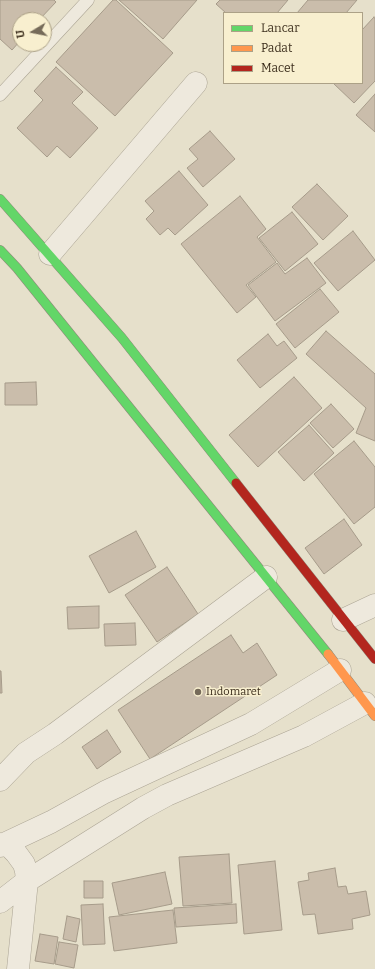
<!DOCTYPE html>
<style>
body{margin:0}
#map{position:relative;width:375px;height:969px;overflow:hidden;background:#e6e0cb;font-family:Bitter,serif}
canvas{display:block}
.legend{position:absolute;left:223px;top:12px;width:140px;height:72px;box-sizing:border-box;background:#f8efcf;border:1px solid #aca187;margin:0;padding:5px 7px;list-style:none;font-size:12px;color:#3a2c1b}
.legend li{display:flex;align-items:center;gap:8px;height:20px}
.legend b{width:20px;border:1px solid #aca187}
.north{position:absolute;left:12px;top:12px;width:40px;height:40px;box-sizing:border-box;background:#f8efcf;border:1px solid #aca187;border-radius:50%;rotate:260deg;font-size:11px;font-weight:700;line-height:16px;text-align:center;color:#3a2c1b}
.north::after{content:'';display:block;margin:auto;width:14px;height:18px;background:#766b59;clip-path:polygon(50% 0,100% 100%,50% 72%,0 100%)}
</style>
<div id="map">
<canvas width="375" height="969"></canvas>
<ul class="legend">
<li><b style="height:5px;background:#63d668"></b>Lancar</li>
<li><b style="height:5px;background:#ff974d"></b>Padat</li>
<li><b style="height:5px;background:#b3261e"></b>Macet</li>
</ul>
<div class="north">U</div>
</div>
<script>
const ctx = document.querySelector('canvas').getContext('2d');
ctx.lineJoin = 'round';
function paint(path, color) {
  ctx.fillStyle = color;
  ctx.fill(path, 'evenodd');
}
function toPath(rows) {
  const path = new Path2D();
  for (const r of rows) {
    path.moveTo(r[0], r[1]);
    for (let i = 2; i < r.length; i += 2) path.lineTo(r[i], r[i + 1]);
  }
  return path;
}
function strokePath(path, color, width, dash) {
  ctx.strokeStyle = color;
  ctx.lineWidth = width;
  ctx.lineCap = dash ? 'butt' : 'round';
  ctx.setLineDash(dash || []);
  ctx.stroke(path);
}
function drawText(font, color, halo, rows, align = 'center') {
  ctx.font = font + ' Bitter,serif';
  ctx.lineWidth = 3;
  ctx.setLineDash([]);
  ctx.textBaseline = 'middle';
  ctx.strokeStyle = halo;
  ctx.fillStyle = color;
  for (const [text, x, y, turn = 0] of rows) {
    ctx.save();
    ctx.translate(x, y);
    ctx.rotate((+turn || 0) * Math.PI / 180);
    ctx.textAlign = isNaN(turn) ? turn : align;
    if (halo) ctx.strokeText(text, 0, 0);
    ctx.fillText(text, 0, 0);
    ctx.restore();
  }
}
const building = toPath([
 [0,0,54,0,56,2,39,20,20,20,20,41,12,50,0,39,0,0],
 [113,0,116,0,173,53,115,116,56,62,113,0],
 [119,0,197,0,163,39,119,0],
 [220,0,288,0,277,13,226,13,216,4,220,0],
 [308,0,357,0,346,13,297,13,308,0],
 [374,17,375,19,375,81,354,103,333,83,362,83,362,30,374,17],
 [56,67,83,92,72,103,98,128,70,158,57,146,47,157,17,128,43,100,34,91,56,67],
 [375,94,375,132,356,115,375,94],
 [210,131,235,159,203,187,187,168,198,159,189,149,210,131],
 [179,171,208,205,175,235,168,228,160,235,146,219,154,211,145,201,179,171],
 [317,184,348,216,323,240,292,207,317,184],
 [240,196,266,229,257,237,276,262,246,285,256,297,237,313,181,244,240,196],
 [292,212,318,244,285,271,259,238,292,212],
 [353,231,375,260,338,291,314,263,353,231],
 [307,258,326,283,275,321,248,285,277,263,285,274,307,258],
 [320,289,339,312,295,348,276,324,320,289],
 [326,331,375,374,375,441,356,433,366,408,306,354,326,331],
 [268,334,277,346,284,341,297,358,260,388,237,360,268,334],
 [294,377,322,408,258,467,229,435,294,377],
 [36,382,37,405,5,405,5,383,36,382],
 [331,404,354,429,333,448,310,423,331,404],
 [309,425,334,453,304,481,278,452,309,425],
 [354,441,375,467,375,507,354,524,314,474,354,441],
 [344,519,362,545,324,574,305,548,344,519],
 [136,531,156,567,109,593,89,556,136,531],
 [167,567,198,614,157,642,125,595,167,567],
 [99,606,99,628,68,629,67,607,99,606],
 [135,623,136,645,105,646,104,624,135,623],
 [231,635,243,653,257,643,277,675,150,759,118,710,231,635],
 [0,671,1,671,2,693,0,693,0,671],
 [107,730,121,752,97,769,82,747,107,730],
 [229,854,232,903,183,906,179,857,229,854],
 [275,861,282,930,244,934,238,865,275,861],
 [335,868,338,887,346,886,348,894,366,891,370,915,352,919,353,929,318,934,315,914,303,915,298,882,309,880,308,873,335,868],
 [165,872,172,904,119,915,112,883,165,872],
 [84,881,103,881,103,898,84,898,84,881],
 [103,904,105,944,83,945,81,905,103,904],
 [236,904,237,923,176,927,174,908,236,904],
 [173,910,177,943,114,951,109,917,173,910],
 [67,916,80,919,76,942,63,939,67,916],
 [40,934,58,937,54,964,35,961,40,934],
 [59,942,78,945,74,968,55,964,59,942]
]);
paint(building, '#cabdab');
strokePath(building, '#a69b8a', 1);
const lane = toPath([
 [0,95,88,0]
]);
const street = toPath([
 [50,254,196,83],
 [343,620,375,605],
 [0,780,26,753,55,734,266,577],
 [0,844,10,847,16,853,24,864,26,871,27,881,18,969],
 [0,846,51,822,105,792,251,724,340,670],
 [0,902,27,881,143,808,167,795,304,736,365,703]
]);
const fast = toPath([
 [0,199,122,338,236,483],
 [0,250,17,268,328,654]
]);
const slow = toPath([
 [328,654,375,716]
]);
const jam = toPath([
 [236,483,375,659]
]);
strokePath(lane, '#aba494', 13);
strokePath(street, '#aba494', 23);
strokePath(fast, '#90897b', 10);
strokePath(slow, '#90897b', 10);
strokePath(jam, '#90897b', 10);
strokePath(lane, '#eee9dd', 12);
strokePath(street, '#eee9dd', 22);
strokePath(fast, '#63d668', 9);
strokePath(slow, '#ff974d', 9);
strokePath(jam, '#b3261e', 9);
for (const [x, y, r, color] of [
 [198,692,4,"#766b59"]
]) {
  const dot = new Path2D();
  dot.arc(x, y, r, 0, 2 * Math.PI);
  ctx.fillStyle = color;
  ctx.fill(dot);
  strokePath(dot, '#f8efcf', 1.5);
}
drawText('11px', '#3a2c1b', '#f8efcf', [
 ["Indomaret",206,692]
], 'left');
</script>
